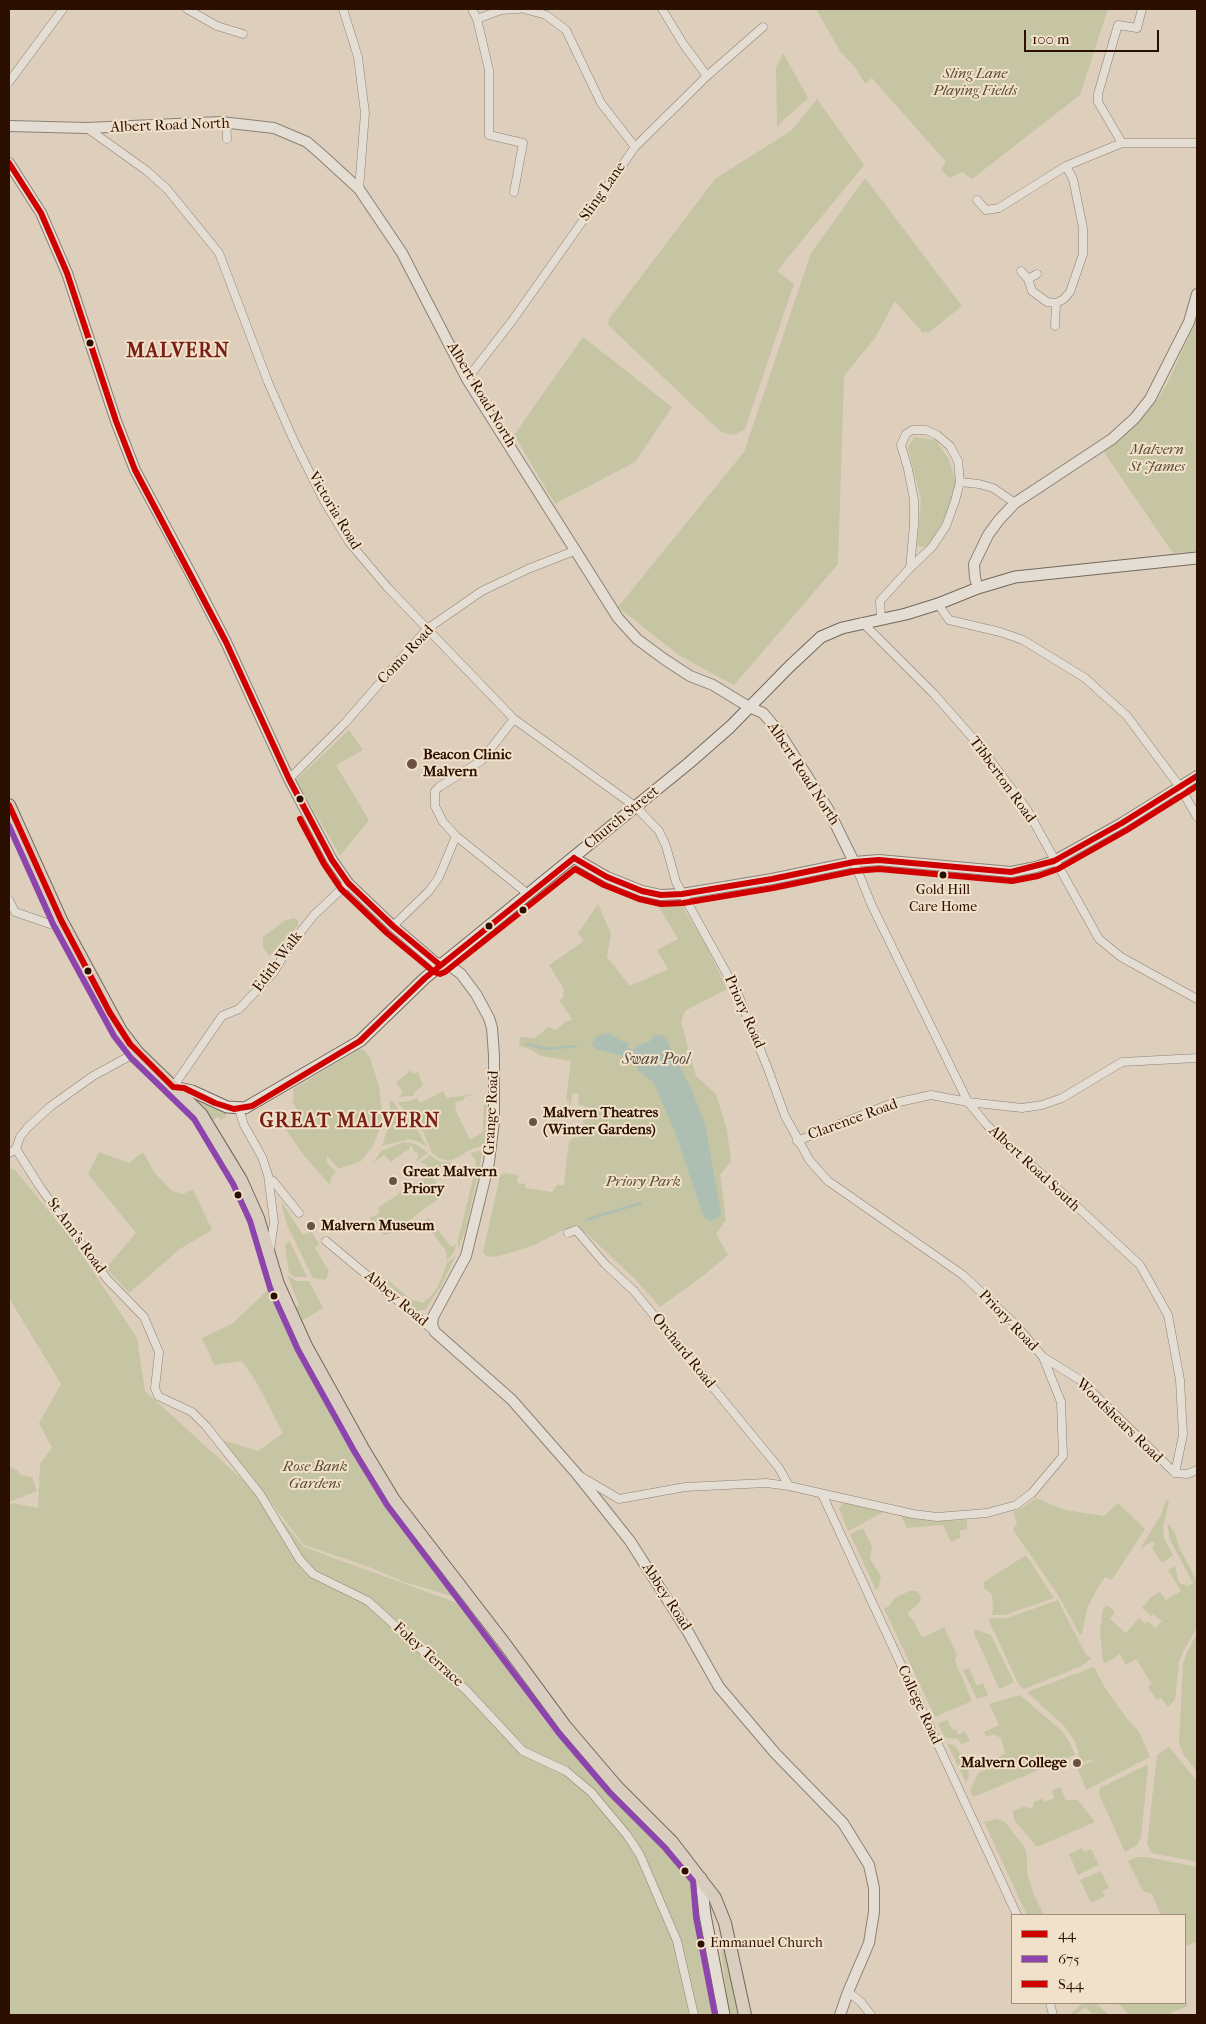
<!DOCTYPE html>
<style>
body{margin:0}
#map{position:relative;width:1206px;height:2024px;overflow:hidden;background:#ddcfbc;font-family:"IM FELL French Canon",serif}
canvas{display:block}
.frame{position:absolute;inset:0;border:10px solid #2b0f00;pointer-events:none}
.legend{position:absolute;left:1011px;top:1914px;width:175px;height:90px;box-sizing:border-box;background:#f2e1ca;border:1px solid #a28d79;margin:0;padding:6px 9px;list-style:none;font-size:15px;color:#2b0f00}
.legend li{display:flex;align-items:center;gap:10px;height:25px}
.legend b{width:25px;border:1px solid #a28d79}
.scale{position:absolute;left:1024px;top:30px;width:135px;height:22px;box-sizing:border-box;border:2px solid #2b0f00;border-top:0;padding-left:6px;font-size:15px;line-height:18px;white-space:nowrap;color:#2b0f00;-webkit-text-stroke:4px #f2e1ca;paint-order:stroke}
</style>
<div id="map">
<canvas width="1206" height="2024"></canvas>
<div class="frame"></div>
<ul class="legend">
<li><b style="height:6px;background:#d00000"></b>44</li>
<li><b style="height:6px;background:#8e44ad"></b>675</li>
<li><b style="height:6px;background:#d00000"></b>S44</li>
</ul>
<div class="scale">100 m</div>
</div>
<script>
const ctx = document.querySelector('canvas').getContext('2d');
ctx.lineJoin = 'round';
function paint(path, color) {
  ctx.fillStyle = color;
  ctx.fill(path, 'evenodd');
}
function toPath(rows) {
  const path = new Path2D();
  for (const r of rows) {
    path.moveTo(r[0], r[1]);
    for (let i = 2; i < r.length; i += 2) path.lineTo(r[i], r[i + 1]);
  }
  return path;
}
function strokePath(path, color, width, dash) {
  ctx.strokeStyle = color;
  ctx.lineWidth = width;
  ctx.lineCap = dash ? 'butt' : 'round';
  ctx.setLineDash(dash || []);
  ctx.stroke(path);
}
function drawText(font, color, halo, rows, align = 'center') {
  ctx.font = font + ' "IM FELL French Canon",serif';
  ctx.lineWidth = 4;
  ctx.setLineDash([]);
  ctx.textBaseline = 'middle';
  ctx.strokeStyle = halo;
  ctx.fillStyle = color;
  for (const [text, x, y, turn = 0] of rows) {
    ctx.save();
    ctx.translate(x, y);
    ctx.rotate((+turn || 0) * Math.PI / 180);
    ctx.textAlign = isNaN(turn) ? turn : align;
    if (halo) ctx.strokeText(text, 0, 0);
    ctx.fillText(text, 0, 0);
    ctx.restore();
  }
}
paint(toPath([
 [816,9,1108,9,1080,95,972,179,962,172,949,178,941,169,946,162,872,78,865,84,857,70,840,51],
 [783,53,808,98,777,126,776,68],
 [817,99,864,165,777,271,794,284,745,429,734,435,721,432,608,325,609,319,715,179,792,130],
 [865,178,962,306,928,333,926,331,923,333,895,301,875,338,844,376,838,564,734,685,680,656,618,607,744,452,811,253],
 [1197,313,1197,551,1173,553,1103,451,1142,419,1156,401,1167,384,1192,330],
 [583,337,672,407,635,462,555,504,514,435],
 [914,437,936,440,949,460,956,483,948,511,929,547,917,546,921,500,908,448],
 [349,730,363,750,336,765,369,820,340,856,296,780],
 [656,902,681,904,707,947,727,989,685,1011,681,1022,696,1076,716,1094,727,1130,731,1161,720,1175,726,1220,716,1234,728,1255,708,1272,660,1307,635,1279,586,1233,566,1229,532,1246,496,1257,486,1256,483,1252,500,1176,504,1173,518,1175,517,1183,526,1184,525,1188,552,1192,557,1185,564,1185,569,1141,575,1137,581,1137,585,1106,578,1105,579,1094,572,1093,571,1105,569,1105,569,1101,566,1100,571,1061,541,1056,530,1049,519,1046,520,1037,534,1038,549,1027,556,1030,566,1021,567,1022,572,1019,559,1000,563,998,564,989,549,965,584,941,578,933,598,904,611,934,607,957,630,986,668,969,657,950,678,939],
 [294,918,298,921,298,926,269,956,263,947,263,937,284,921],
 [360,1049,364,1050,370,1058,379,1086,382,1112,380,1128,373,1146,361,1161,339,1169,327,1156,327,1162,336,1172,331,1178,330,1185,305,1157,286,1130,303,1120,292,1101,294,1099,293,1089],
 [411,1070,413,1074,418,1072,423,1086,414,1092,415,1094,410,1097,409,1096,399,1097,403,1092,396,1082],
 [443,1091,447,1098,473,1094,473,1095,464,1097,464,1100,455,1102,456,1111,470,1140,483,1132,484,1102,488,1099,484,1146,474,1148,450,1161,441,1159,432,1153,424,1133,397,1102,406,1102,417,1098,420,1103],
 [196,1098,226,1114,226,1117,221,1120,218,1117,213,1120,238,1161,236,1161,195,1100],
 [390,1101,393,1101,400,1112,415,1126,427,1147,419,1142,410,1139,382,1146,390,1121],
 [404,1142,416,1144,428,1153,417,1161,416,1159,419,1156,417,1156,418,1152,415,1153,411,1145,410,1149,403,1153,402,1152,402,1154,396,1158,395,1157,395,1159,391,1162,384,1155,373,1163,381,1151],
 [483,1150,466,1228,458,1249,458,1240,476,1167,475,1159,470,1153],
 [99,1152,129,1163,143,1152,154,1172,172,1191,183,1194,193,1189,212,1230,180,1249,129,1293,106,1268,136,1233,88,1174],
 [430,1155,440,1162,452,1163,431,1175,442,1191,442,1196,392,1233,384,1235,381,1231,383,1227,380,1223,374,1225,369,1217,377,1215,380,1211,378,1208,397,1195,399,1196,398,1194,401,1191,403,1193,404,1189,409,1190,409,1189,414,1185,416,1186,415,1184,421,1180,423,1181,422,1179,431,1175,426,1169,429,1169,424,1163,419,1163],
 [9,1169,15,1170,71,1238,137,1338,145,1391,265,1500,304,1547,460,1604,544,1720,615,1797,644,1823,686,1866,701,1922,719,2015,9,2015,9,1507,12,1503,38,1508,40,1464,52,1448,39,1423,61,1384,9,1298],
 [281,1201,303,1235,311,1231,319,1244,315,1248,329,1271,326,1280,313,1278,287,1225],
 [429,1218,451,1247,456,1245,454,1253,447,1260,446,1251,424,1221],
 [288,1241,290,1242,307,1277,295,1277,289,1273,285,1246],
 [456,1255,441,1286,425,1310,417,1310,381,1278,387,1279,410,1299,423,1303,431,1296,438,1286,447,1263],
 [287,1275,297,1281,309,1281,323,1308,302,1321,296,1307,299,1305],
 [273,1285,296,1334,462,1599,404,1582,369,1567,304,1545,222,1440,258,1451,283,1433,258,1385,242,1361,214,1365,202,1338,232,1324],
 [10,1467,18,1471,20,1475,32,1477,37,1491,9,1502],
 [1036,1498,1065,1510,1104,1516,1118,1503,1145,1529,1112,1580,1105,1577,1097,1589,1087,1609,1082,1634,1080,1635,1058,1595,1013,1530,1017,1523,1013,1512,1024,1507],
 [1166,1500,1169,1501,1163,1528,1164,1538,1173,1555,1162,1563,1152,1548,1155,1545,1153,1541,1140,1549,1161,1515],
 [845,1503,884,1512,848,1531,839,1509,842,1504],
 [901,1515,946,1521,967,1520,967,1529,959,1531,961,1537,951,1542,943,1525,907,1528],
 [1167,1522,1175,1533,1179,1547,1197,1581,1197,1627,1184,1650,1179,1662,1175,1700,1168,1707,1161,1698,1157,1700,1148,1688,1151,1683,1136,1659,1126,1665,1120,1654,1106,1663,1103,1662,1100,1632,1103,1609,1107,1605,1115,1612,1110,1619,1126,1633,1139,1618,1145,1624,1147,1621,1156,1628,1162,1621,1153,1614,1151,1616,1142,1608,1152,1596,1160,1592,1166,1600,1181,1591,1168,1570,1175,1566,1179,1583,1188,1586,1193,1583,1170,1540],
 [863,1528,872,1547,870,1559,881,1576,879,1586,876,1590,850,1534],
 [1026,1555,1054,1598,1005,1615,992,1615,993,1608,992,1594,984,1588,984,1582],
 [909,1591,917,1591,921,1598,919,1603,907,1614,914,1621,922,1638,944,1627,957,1655,955,1661,972,1701,935,1717,884,1608,888,1607,895,1598],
 [1058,1600,1086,1655,1092,1658,1082,1666,1024,1689,1019,1685,989,1621,990,1618,1007,1618],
 [975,1629,991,1635,1014,1682,999,1689,974,1633],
 [1197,1633,1197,1772,1183,1754,1179,1743,1183,1664,1187,1652],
 [1094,1667,1105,1688,1128,1720,1138,1730,1150,1757,1086,1790,1077,1767,1092,1761,1092,1759,1080,1764,1079,1753,1074,1740,1066,1728,1027,1692],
 [969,1668,977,1686,983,1683,988,1695,977,1699,963,1670],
 [1020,1695,1062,1731,1070,1743,1075,1755,973,1797,970,1791,978,1773,998,1763,997,1759,1005,1753,1001,1738,995,1735,986,1736,984,1732,999,1725,989,1704],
 [947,1720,953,1730,956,1729,958,1735,965,1731,970,1741,962,1744,957,1739,945,1738,938,1724],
 [947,1743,955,1746,967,1763,969,1776,966,1783],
 [1169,1747,1197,1781,1197,1862,1152,1853,1147,1844,1157,1755],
 [1147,1765,1148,1767,1141,1838,1137,1845,1125,1852,1099,1794,1100,1788],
 [1060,1787,1066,1800,1078,1800,1095,1822,1037,1847,1014,1820,1013,1811,1025,1806,1030,1809,1033,1807,1034,1802,1042,1798,1044,1802,1054,1798,1052,1791],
 [997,1819,1005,1822,1025,1848,1027,1857,1027,1873,1034,1895,1044,1915,1027,1915,984,1822],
 [1082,1848,1084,1852,1091,1849,1099,1865,1078,1875,1069,1854],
 [1137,1857,1147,1857,1197,1867,1197,1942,1185,1946,1185,1915,1161,1915,1152,1894,1143,1891,1128,1861],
 [1101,1871,1109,1888,1102,1891,1105,1896,1091,1903,1080,1880],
 [725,1939,741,2015,729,2015,720,1940],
 [1185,1998,1188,2006,1170,2013,1171,2015,1130,2015,1117,2003,1185,2003],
 [1083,2003,1096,2003,1109,2015,1094,2015,1085,2007,1076,2015,1069,2015]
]), '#c5c5a4');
paint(toPath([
 [609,1033,621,1041,628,1042,629,1045,623,1056,596,1049,592,1045,595,1038,600,1035],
 [655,1035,662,1035,667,1040,693,1093,705,1124,721,1213,720,1216,712,1221,704,1218,674,1129,653,1082,639,1071,631,1060,635,1048,638,1045,649,1042]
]), '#adbeb2');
strokePath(toPath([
 [527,1044,546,1049,576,1046],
 [627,1049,634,1051],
 [586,1220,641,1203]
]), '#adbeb2', 2.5);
const minor = toPath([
 [187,9,217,26,243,34],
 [343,9,358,57,365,113,359,189],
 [472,9,477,19,489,70,489,135,523,143,514,192],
 [524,9,546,15,566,30,601,103,635,147],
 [662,9,684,45,707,76],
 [477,19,501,10,518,9],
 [9,82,63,9],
 [226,122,227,139],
 [87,128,147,171,167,189,219,253,268,382,294,441,324,501,349,542,388,588,514,719,636,807,659,831,666,846,676,882,737,992,768,1069,785,1116,810,1161,828,1181,963,1275,1015,1324,1043,1357,1061,1402,1063,1456,1032,1493,1016,1505,987,1513,937,1517,913,1514,789,1486,766,1483,685,1487,619,1499,580,1476],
 [1122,143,1098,102,1098,94,1118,25,1137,28,1142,9],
 [977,200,986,210,999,208,1066,166,1122,143,1197,143],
 [1021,271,1028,279,1032,291,1047,302,1056,303,1064,299,1070,292,1083,254,1083,228,1073,179,1066,166],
 [1028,279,1037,274],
 [1055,326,1056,303],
 [467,379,512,321,635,147,707,76,763,27],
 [960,482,979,484,993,488,1015,503],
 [938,604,949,620,1000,632,1023,640,1085,678,1127,716,1180,787,1197,817],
 [881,618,880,601,910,568,914,525,914,500,908,469,901,445,906,434,912,430,926,430,937,435,950,446,958,461,960,482,955,501,946,526,932,547,910,568],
 [862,622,934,694,978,744,1026,808,1099,939,1121,957,1197,999],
 [514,719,481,761,439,787,435,791,435,806,443,822,456,836,528,894],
 [289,779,345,723,427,629,482,591,528,569,574,551],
 [854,862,872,906,968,1102,986,1124,1005,1143,1045,1177,1140,1265,1168,1315,1180,1380,1183,1435,1175,1473],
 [9,900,15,912,50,924,61,920],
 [393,926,429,891,439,877,456,836],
 [173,1087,222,1016,239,1009,260,987,274,972,288,948,314,915,348,883],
 [239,1109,244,1125,262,1157,268,1175,274,1222,270,1250],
 [797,1141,890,1104,931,1095,968,1102,1022,1108,1042,1105,1062,1098,1122,1062,1197,1058],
 [16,1149,40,1187,107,1279,144,1317,159,1352,155,1388,158,1396,192,1412,206,1426,260,1494,300,1560,313,1574,368,1601,467,1691,523,1751,566,1771,591,1792,627,1835,640,1855,677,1941,694,2015],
 [9,1153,16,1149,20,1137,28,1127,51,1106,93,1076,137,1052],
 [269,1179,273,1181,299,1213],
 [568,1233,576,1230,605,1264,634,1291,779,1468,789,1486],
 [326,1241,434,1331],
 [1043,1357,1080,1380,1175,1473,1187,1474,1197,1470],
 [822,1494,1017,1915],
 [848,1992,860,2001,871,2015],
 [1050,2003,1053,2015]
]);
const tertiary = toPath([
 [9,126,87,128,221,122,274,128,307,142,322,155,359,189,402,253,467,379,618,618,637,639,664,659,690,676,713,685,749,707,763,713,779,732,828,809,854,862],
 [9,163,41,213,67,273,116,421,135,470,193,578,226,642,289,779,332,860,348,883,393,926,436,963,449,965,461,974,476,994,489,1018,492,1028,494,1055,494,1121,489,1162,466,1256,433,1317,432,1325,435,1332,512,1400,576,1473,630,1541,688,1632,719,1687,775,1753,843,1823,869,1865,874,1888,874,1912,869,1943,848,1992,840,2015],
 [978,588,975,578,974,564,988,535,999,520,1015,503,1112,439,1135,418,1150,399,1189,322,1197,294],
 [574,858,607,877,642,891,661,895,682,894,772,879,854,862,879,860,1011,872,1036,867,1054,861,1122,823,1197,776]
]);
const secondary = toPath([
 [173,1087,192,1091,227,1107,245,1108,360,1041,425,978,689,763,730,727,790,666,821,637,842,628,906,614,938,604,978,588,1015,577,1197,558],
 [701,1878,705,1915,724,2015]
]);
const trunk = toPath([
 [9,805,61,920,121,1031,137,1052,201,1114,241,1180,258,1218,278,1284,306,1346,362,1447,394,1500,504,1643,565,1726,617,1787,672,1842,715,1898,725,1923,745,2015]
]);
strokePath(minor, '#8d8175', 9);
strokePath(tertiary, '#8d8175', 12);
strokePath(secondary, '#73685c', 13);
strokePath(trunk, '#73685c', 14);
strokePath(minor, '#e4ddd3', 8);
strokePath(tertiary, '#e4ddd3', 10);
strokePath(secondary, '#e4ddd3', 11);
strokePath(trunk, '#d8cdbf', 12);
strokePath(toPath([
 [9,163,41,213,67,273,116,421,135,470,226,642,289,779,332,860,348,883,393,926,440,965],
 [9,805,61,920,110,1013,130,1044,173,1087,184,1088,215,1103,234,1109,252,1106,360,1041,425,978,574,858],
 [574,858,607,877,642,891,661,895,682,894,772,879,854,862,879,860,1011,872,1054,861,1122,823,1197,776]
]), '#d00000', 6);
strokePath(toPath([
 [9,826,53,924,114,1036,131,1058,194,1119,233,1184,250,1221,270,1288,298,1350,354,1451,387,1505,558,1732,610,1793,665,1848,693,1881,696,1917,715,2015]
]), '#8e44ad', 6);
strokePath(toPath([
 [300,819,324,864,341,889,387,933,434,972,440,974,445,972,575,869,604,885,639,899,661,904,683,903,773,888,855,871,879,869,1012,881,1038,876,1058,869,1127,830,1197,786]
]), '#d00000', 6);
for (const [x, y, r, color] of [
 [90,343,4.5,"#2b0f00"],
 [412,764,6,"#695242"],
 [300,799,4.5,"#2b0f00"],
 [943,875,4.5,"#2b0f00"],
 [523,910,4.5,"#2b0f00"],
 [489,926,4.5,"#2b0f00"],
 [88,971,4.5,"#2b0f00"],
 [533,1122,5,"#695242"],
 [393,1181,5,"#695242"],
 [238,1195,4.5,"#2b0f00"],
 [311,1226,5,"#695242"],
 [274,1296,4.5,"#2b0f00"],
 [1077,1763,5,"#695242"],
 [685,1871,4.5,"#2b0f00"],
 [701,1944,4.5,"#2b0f00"]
]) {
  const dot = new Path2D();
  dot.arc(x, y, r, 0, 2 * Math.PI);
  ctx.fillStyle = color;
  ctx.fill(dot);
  strokePath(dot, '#f2e1ca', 2);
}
drawText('14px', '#2b0f00', '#f2e1ca', [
 ["Gold Hill",943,891],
 ["Care Home",943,908],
 ["Emmanuel Church",710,1944,"left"]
]);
drawText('italic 15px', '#5a4c32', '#f2e1ca', [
 ["Sling Lane",975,74],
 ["Playing Fields",975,91],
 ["Malvern",1157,450],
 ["St James",1157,467],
 ["Priory Park",643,1182],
 ["Rose Bank",315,1467],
 ["Gardens",315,1484]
]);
drawText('15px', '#2b0f00', '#f2e1ca', [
 ["Albert Road North",170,126,-2],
 ["Sling Lane",603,192,-55],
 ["Albert Road North",481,395,59],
 ["Victoria Road",334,511,59],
 ["Como Road",406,655,-47],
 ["Albert Road North",803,774,57],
 ["Tibberton Road",1002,780,54],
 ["Church Street",622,818,-39],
 ["Edith Walk",278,962,-53],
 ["Priory Road",744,1012,66],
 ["Grange Road",492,1113,-87],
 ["Clarence Road",853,1120,-20],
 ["Albert Road South",1034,1169,43],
 ["St Ann's Road",76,1236,54],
 ["Abbey Road",396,1299,40],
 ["Priory Road",1008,1321,46],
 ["Orchard Road",683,1351,51],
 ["Woodshears Road",1119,1421,44],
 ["Abbey Road",666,1597,57],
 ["Foley Terrace",428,1655,42],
 ["College Road",919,1705,65]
]);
drawText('bold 15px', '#2b0f00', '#f2e1ca', [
 ["Beacon Clinic",423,755],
 ["Malvern",423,772],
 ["Malvern Theatres",543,1113],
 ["(Winter Gardens)",543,1130],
 ["Great Malvern",403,1172],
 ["Priory",403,1189],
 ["Malvern Museum",321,1226],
 ["Malvern College",1067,1763,"right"]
], 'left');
drawText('italic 16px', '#514a3d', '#f2e1ca', [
 ["Swan Pool",656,1060]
]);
ctx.letterSpacing = '1px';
drawText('bold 20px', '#7a1f14', '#f2e1ca', [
 ["MALVERN",178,352],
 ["GREAT MALVERN",350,1122]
]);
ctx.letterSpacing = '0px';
</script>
